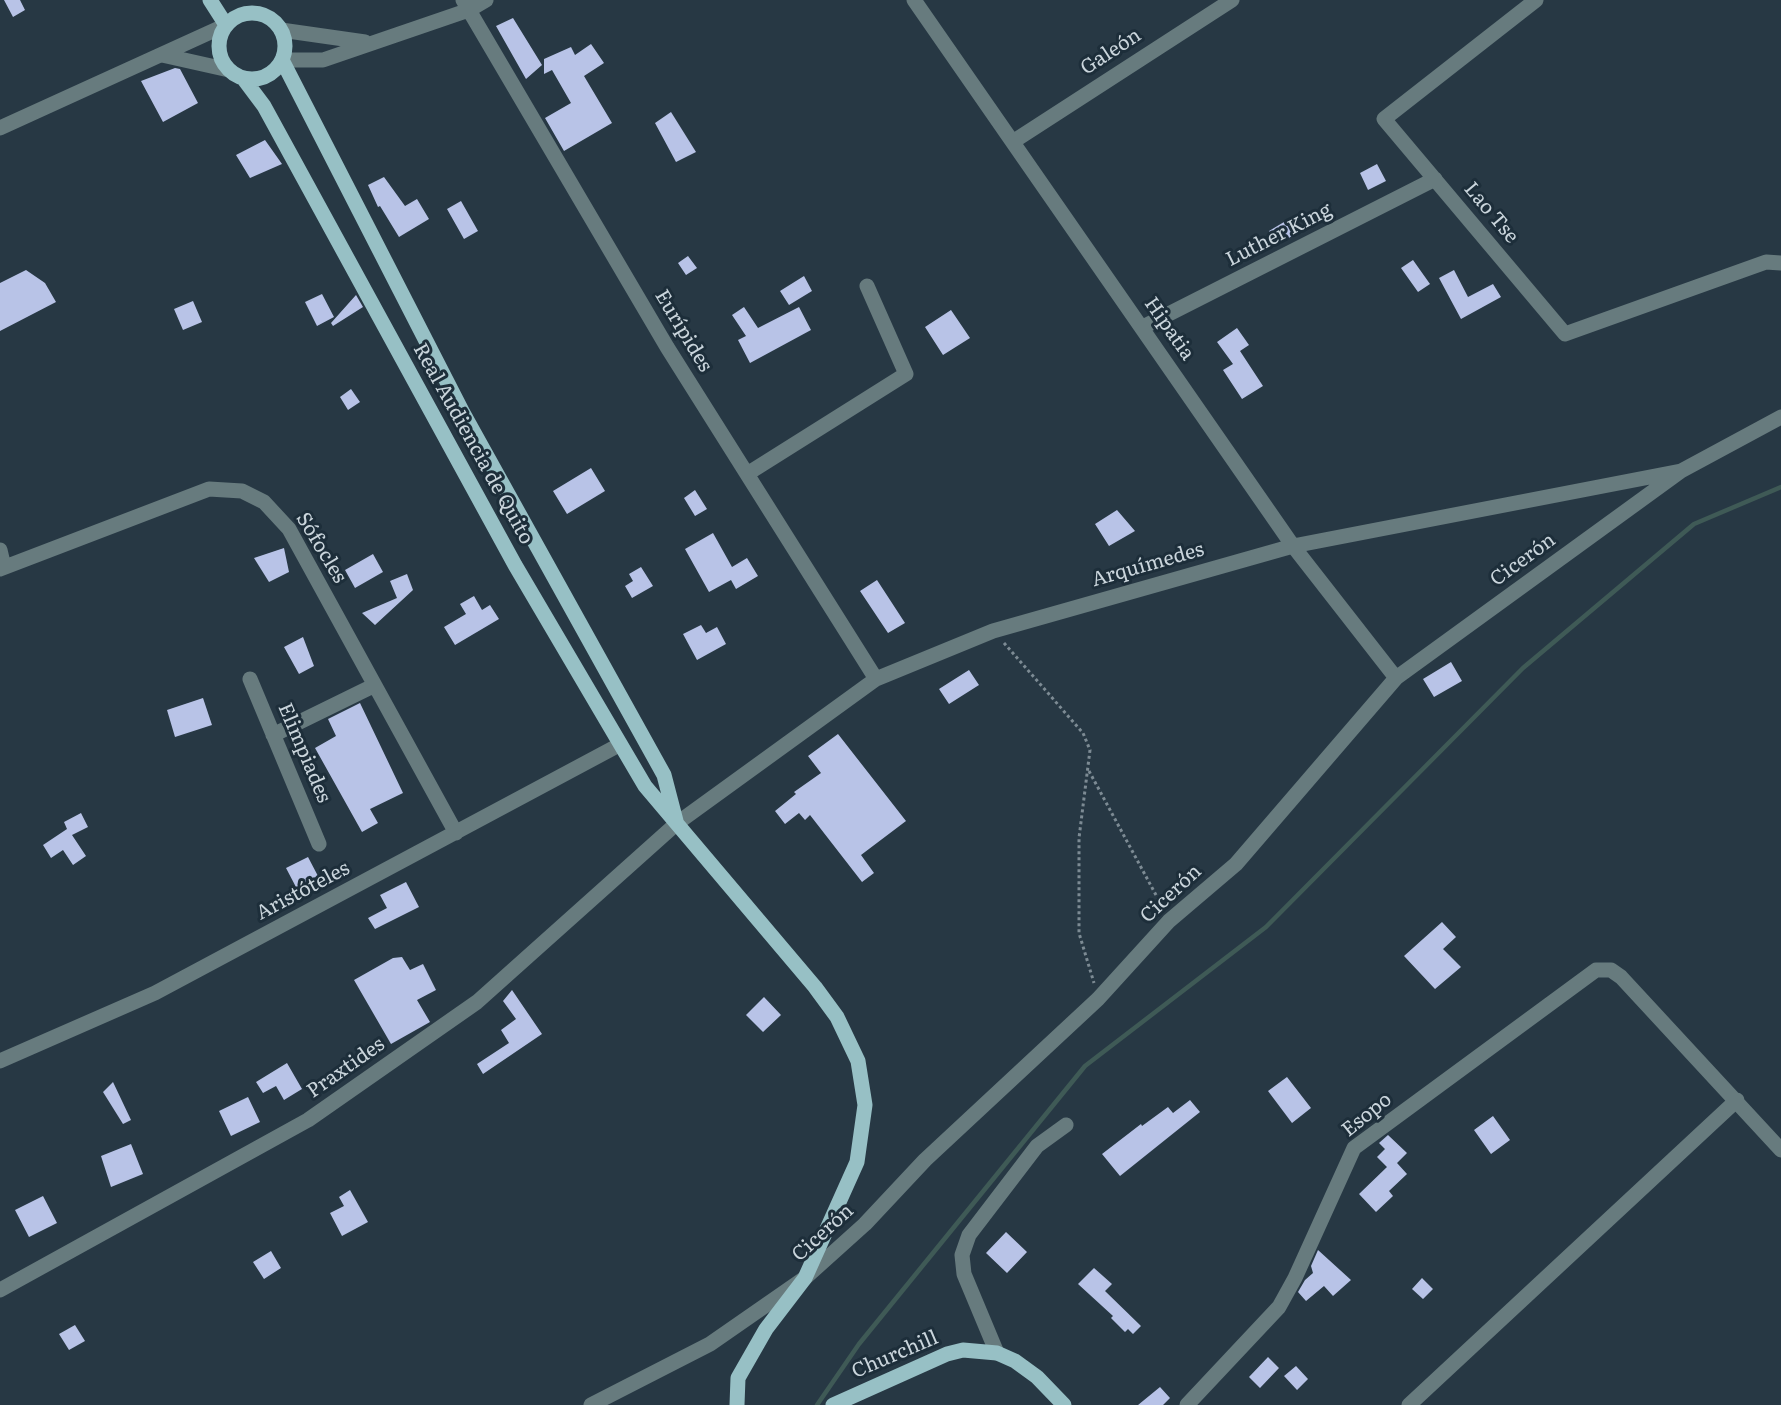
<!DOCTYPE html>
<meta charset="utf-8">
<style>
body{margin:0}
canvas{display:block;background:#273844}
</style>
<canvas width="1781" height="1405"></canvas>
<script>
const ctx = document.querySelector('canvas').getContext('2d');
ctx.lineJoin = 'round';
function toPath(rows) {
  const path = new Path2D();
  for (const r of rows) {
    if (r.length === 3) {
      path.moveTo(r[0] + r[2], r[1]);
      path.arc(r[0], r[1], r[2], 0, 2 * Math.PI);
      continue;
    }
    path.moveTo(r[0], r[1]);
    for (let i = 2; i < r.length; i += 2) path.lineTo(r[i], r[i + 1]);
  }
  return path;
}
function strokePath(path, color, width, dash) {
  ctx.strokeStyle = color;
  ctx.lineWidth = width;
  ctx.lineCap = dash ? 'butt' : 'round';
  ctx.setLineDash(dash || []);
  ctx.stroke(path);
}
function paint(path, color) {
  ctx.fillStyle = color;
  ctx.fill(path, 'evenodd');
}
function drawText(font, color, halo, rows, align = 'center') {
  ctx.font = font + ' Literata,serif';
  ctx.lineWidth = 6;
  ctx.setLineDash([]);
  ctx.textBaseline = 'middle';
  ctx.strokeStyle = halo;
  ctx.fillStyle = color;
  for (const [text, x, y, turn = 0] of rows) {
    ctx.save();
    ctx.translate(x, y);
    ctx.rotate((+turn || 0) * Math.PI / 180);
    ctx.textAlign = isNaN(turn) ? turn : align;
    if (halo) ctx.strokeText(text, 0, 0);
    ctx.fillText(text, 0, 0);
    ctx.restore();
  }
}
strokePath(toPath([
 [817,1405,859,1344,1085,1066,1266,927,1523,668,1694,524,1781,487]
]), '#3f5a56', 4.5);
paint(toPath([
 [4,0,20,0,25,10,13,17],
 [513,18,542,65,526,79,496,26],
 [591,44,604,63,584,76,612,123,564,151,545,118,571,103,552,70,544,74,544,59,571,47,575,55],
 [175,68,180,69,198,103,163,122,141,81],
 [671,112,696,152,676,162,655,123],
 [265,140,282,164,250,178,236,155],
 [1377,164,1386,181,1368,190,1360,173],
 [384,177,405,206,417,199,429,219,399,237,380,206,378,207,368,185],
 [461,201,478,231,464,239,447,209],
 [1289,219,1297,233,1277,245,1269,231],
 [688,256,697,268,686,275,678,263],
 [1413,260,1430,284,1418,292,1401,268],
 [26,270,45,283,56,302,0,331,0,283],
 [1454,270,1468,297,1493,284,1501,297,1461,319,1439,278],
 [804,276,812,291,789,305,780,291],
 [322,294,334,317,317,326,305,302],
 [356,295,363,307,333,326,331,323],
 [193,301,202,322,183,330,174,309],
 [744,307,758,328,799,307,811,330,750,363,738,340,746,336,732,315],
 [951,310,970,338,943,355,925,327],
 [1237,328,1249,345,1240,351,1263,386,1242,399,1223,370,1233,364,1217,342],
 [351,389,360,402,348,410,340,397],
 [591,468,605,491,567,514,553,491],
 [695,490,707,509,695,516,684,498],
 [1117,510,1135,531,1109,546,1095,524],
 [713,533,732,567,747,558,758,576,736,589,731,580,709,592,685,549],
 [284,548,289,572,269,582,254,558],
 [373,554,383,572,355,588,345,570],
 [641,567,653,586,632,598,625,586,633,581,629,574],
 [407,574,413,590,375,625,362,613,397,598,390,581],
 [877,580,905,623,888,633,860,591],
 [474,596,482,610,490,605,499,619,455,645,444,627,466,614,460,604],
 [701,625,706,633,717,627,726,644,697,660,683,634],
 [303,637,314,666,299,674,284,647],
 [1451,662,1462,681,1434,697,1423,679],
 [969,670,979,685,949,704,939,689],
 [203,698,212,725,175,737,167,710],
 [360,703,403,793,370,809,378,823,362,832,315,748,336,736,328,719],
 [838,734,906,821,861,855,874,873,862,882,810,815,805,820,799,813,785,824,775,811,796,794,794,792,821,773,808,756],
 [81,813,88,827,72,835,86,856,73,865,63,850,51,858,43,845,67,829,64,822],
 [308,857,319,878,297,889,286,868],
 [406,882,419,907,375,929,368,918,387,908,380,895],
 [1442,922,1456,937,1443,949,1461,967,1435,989,1404,956],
 [402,957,410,970,423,964,436,990,417,1000,430,1022,391,1044,354,980,393,958],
 [512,990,542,1034,483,1074,477,1064,509,1043,501,1030,516,1019,503,1001],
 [764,997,781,1015,763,1032,746,1015],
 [287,1063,302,1089,284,1100,276,1086,263,1093,256,1082],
 [1287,1077,1311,1108,1292,1123,1268,1091],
 [113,1082,131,1120,123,1124,103,1092],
 [248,1097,260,1122,231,1136,219,1111],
 [1190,1100,1200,1112,1120,1176,1102,1154,1141,1124,1142,1126,1168,1107,1173,1113],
 [1493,1116,1510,1140,1491,1154,1474,1130],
 [1388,1135,1407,1153,1397,1163,1407,1174,1389,1191,1393,1196,1376,1212,1359,1194,1387,1167,1377,1157,1385,1149,1379,1143],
 [131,1144,143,1174,111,1187,101,1156],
 [350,1190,368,1222,342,1236,330,1213,344,1206,339,1197],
 [43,1196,57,1223,29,1237,15,1210],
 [1006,1232,1027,1252,1007,1273,986,1253],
 [1318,1250,1351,1280,1333,1296,1324,1286,1306,1301,1298,1292,1305,1280,1313,1273,1311,1266],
 [271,1251,281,1268,264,1279,253,1262],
 [1094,1268,1112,1284,1105,1291,1141,1326,1133,1334,1128,1329,1125,1332,1111,1318,1113,1316,1078,1284],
 [1422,1278,1433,1289,1423,1299,1412,1289],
 [75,1325,85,1341,69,1350,59,1334],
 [1268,1357,1279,1368,1260,1388,1249,1377],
 [1296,1366,1308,1379,1297,1390,1284,1376],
 [1160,1387,1170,1398,1163,1405,1138,1405]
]), '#b8c3e7');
strokePath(toPath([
 [1004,643,1083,733,1090,750,1079,838,1079,933,1094,983],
 [1089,771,1163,908]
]), '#7d8b94', 3, [3, 3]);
strokePath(toPath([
 [463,0,667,347,876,679],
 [914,0,1293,546,1396,678],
 [1536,0,1384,119,1565,334,1766,262,1781,263],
 [281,30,365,42],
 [162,55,229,70],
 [282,60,323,60,469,10,486,0],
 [0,128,226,25],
 [1014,141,1232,0],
 [1143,327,1435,179],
 [747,474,906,374,867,286],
 [0,550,4,567],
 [0,569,209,489,242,491,264,502,289,529,456,833],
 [250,679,319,844],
 [273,735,373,686],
 [0,1061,155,993,619,745],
 [0,1290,308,1120,477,1002,676,824,876,679,993,631,1293,546,1681,471],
 [997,1353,964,1274,962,1255,969,1235,1037,1146,1066,1125],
 [591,1405,710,1344,805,1278,865,1224,925,1160,1098,999,1169,921,1236,864,1396,678,1681,471,1781,417],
 [1187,1405,1279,1307,1295,1278,1354,1148,1596,970,1611,970,1621,977,1781,1150],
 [1409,1405,1737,1100]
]), '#677b7e', 15);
strokePath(toPath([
 [210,0,226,25],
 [252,46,33],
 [282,60,463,413,664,775,676,821],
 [243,78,264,106,515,565,645,786,815,987,837,1017,858,1061,865,1105,857,1162,805,1278,766,1329,738,1378,737,1405],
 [833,1405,947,1354,963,1350,997,1353,1015,1361,1037,1377,1064,1405]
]), '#97c0c5', 15);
drawText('20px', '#cad5dc', '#1d2e3a', [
 ["Galeón",1111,52,-33],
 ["Lao Tse",1491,213,50],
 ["Luther King",1279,235,-27],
 ["Hipatia",1169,329,55],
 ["Eurípides",683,331,59],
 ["Real Audiencia de Quito",473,444,61],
 ["Sófocles",321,548,59],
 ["Cicerón",1523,560,-36],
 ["Arquímedes",1148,565,-16],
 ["Elimpiades",304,753,67],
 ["Aristóteles",303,891,-28],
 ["Cicerón",1171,894,-43],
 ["Praxtides",346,1068,-35],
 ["Esopo",1367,1115,-39],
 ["Cicerón",823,1233,-42],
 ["Churchill",895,1355,-23]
]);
</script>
